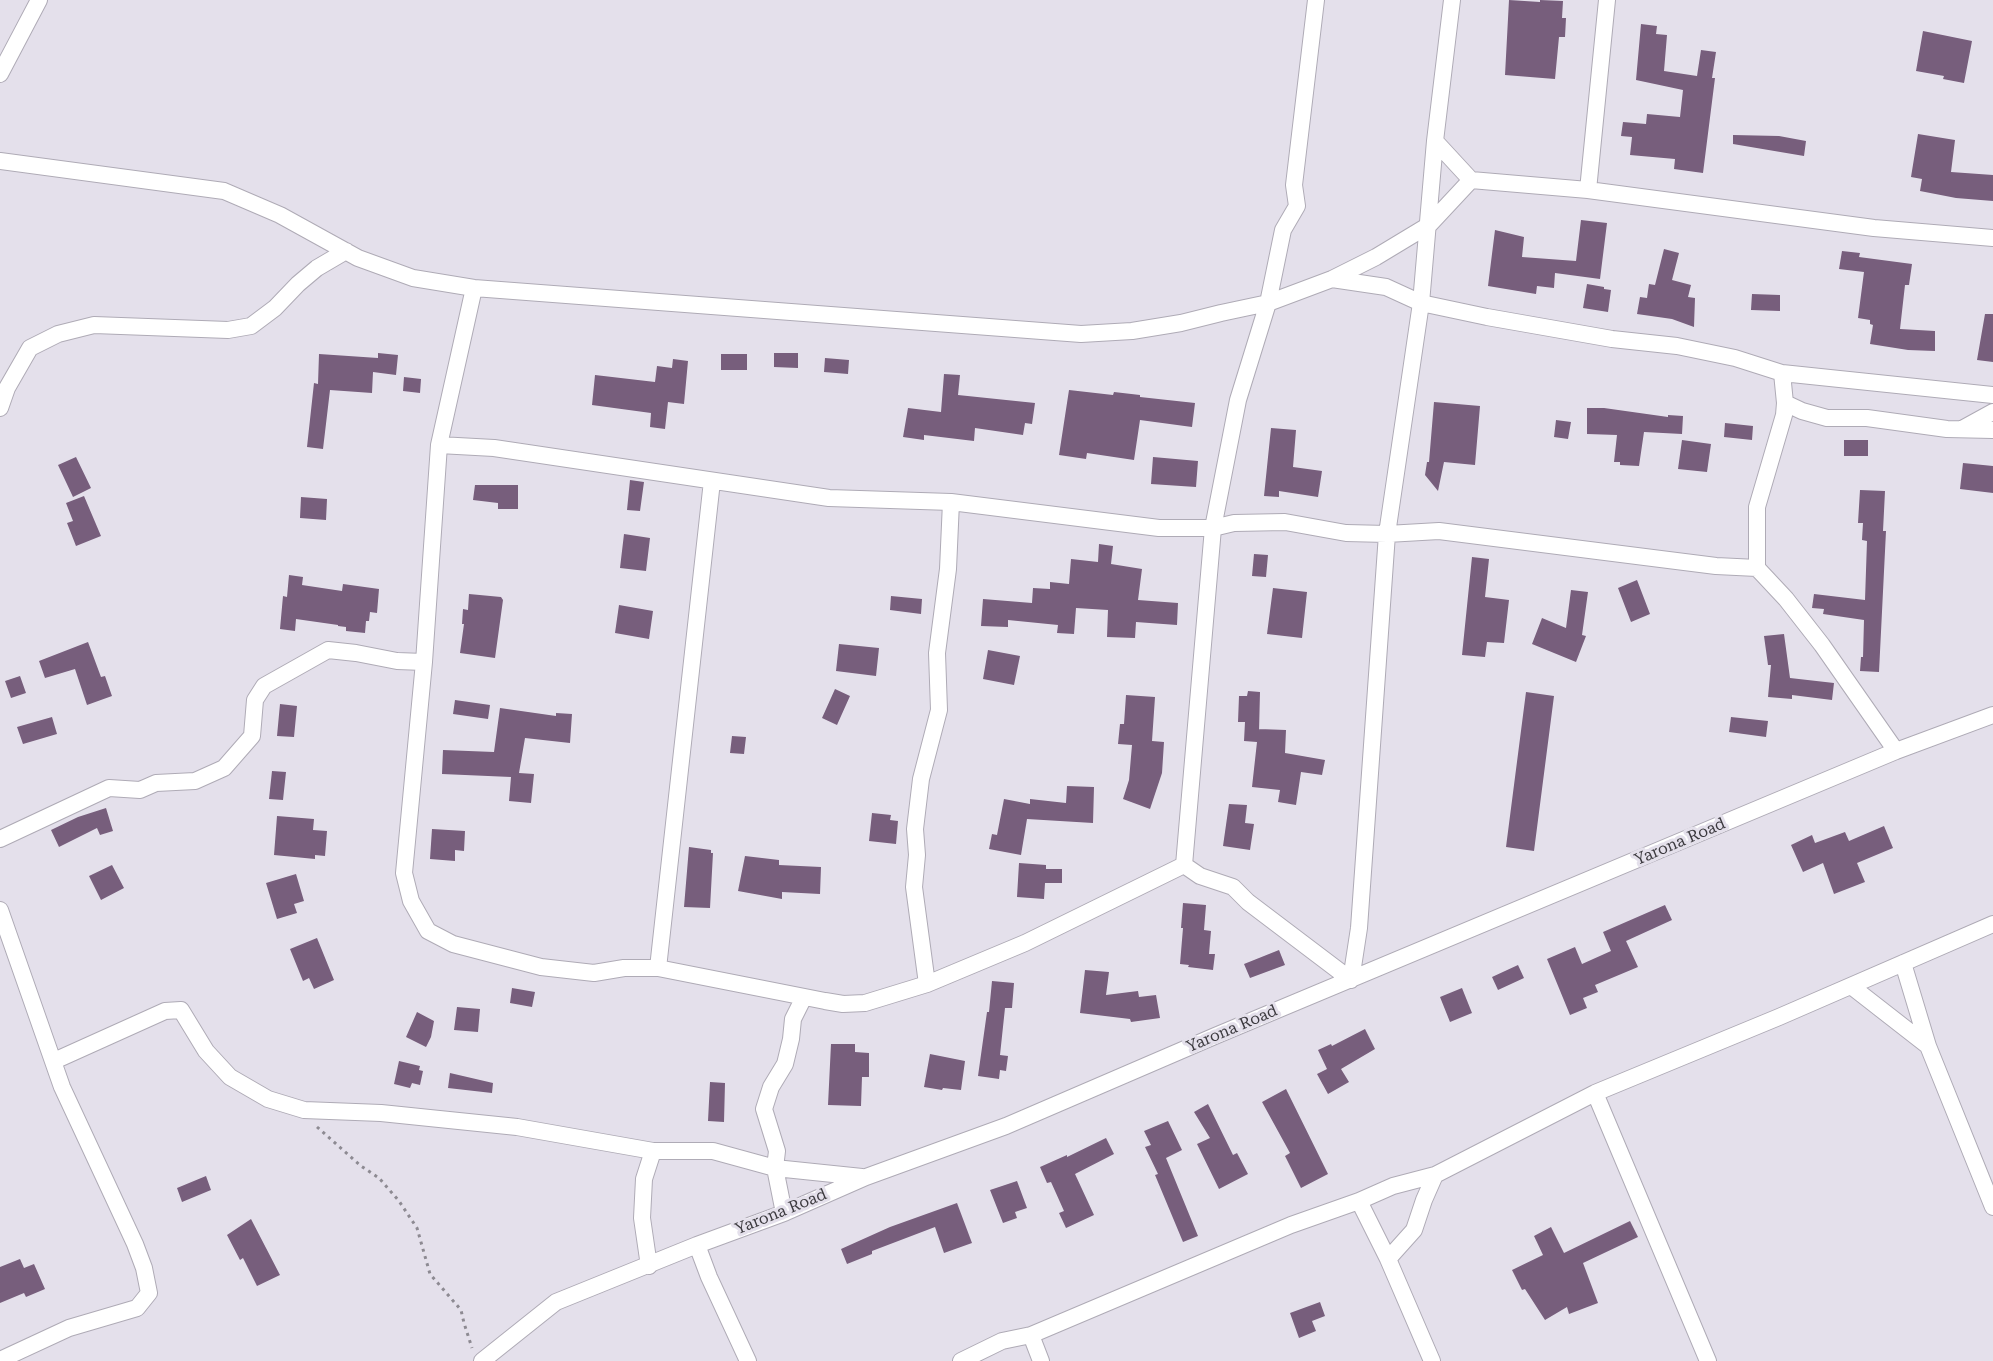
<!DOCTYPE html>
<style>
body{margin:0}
canvas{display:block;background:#e4e0eb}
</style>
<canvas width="1993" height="1361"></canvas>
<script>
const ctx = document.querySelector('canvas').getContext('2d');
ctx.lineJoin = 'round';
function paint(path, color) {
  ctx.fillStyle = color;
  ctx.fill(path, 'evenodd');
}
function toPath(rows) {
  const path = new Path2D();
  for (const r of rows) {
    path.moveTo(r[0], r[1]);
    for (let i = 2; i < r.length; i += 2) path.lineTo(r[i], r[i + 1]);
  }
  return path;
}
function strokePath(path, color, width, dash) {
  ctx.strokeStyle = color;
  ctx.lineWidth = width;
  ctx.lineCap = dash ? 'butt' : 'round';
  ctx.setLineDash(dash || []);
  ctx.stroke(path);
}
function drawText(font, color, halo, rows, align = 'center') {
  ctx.font = font + ' "Roboto Serif",serif';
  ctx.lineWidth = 6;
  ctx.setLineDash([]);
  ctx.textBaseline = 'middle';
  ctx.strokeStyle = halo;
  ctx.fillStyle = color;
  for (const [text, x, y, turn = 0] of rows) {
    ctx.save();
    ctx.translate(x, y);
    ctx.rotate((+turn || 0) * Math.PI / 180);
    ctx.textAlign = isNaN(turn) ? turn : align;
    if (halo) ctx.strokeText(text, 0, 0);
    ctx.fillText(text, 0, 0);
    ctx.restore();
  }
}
paint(toPath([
 [1509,0,1540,2,1540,0,1563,1,1562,18,1566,18,1565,37,1559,37,1555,79,1505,75],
 [1641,24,1657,26,1656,34,1667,35,1664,71,1697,76,1701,50,1716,52,1712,78,1715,78,1703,173,1674,169,1675,159,1630,155,1632,137,1621,136,1623,122,1646,124,1647,114,1680,117,1683,90,1636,80],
 [1923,31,1972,41,1964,83,1943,79,1944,76,1916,71],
 [1918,134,1955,140,1951,172,1993,175,1993,201,1956,198,1920,191,1922,179,1911,177],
 [1733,135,1779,136,1806,141,1804,156,1733,144],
 [1581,220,1607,223,1600,279,1555,273,1554,288,1537,286,1536,294,1488,286,1495,230,1524,237,1522,257,1576,261],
 [1664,249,1679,253,1672,280,1691,285,1688,297,1695,298,1694,327,1672,319,1637,314,1640,297,1647,298,1649,284,1655,285],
 [1842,251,1860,253,1859,257,1912,264,1909,285,1905,285,1900,329,1935,331,1935,351,1908,350,1870,344,1873,325,1870,324,1870,320,1858,318,1864,272,1839,269],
 [1587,284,1604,287,1604,289,1611,290,1608,312,1583,308],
 [1752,294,1780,295,1780,311,1751,310],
 [1985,314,1993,314,1993,362,1977,360],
 [378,353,398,355,396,375,373,372,372,393,330,390,323,449,307,447,314,383,318,384,319,354,378,358],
 [774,353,798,353,798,368,774,367],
 [721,354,747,354,747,370,721,370],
 [825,358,849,360,848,374,824,372],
 [673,359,688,361,684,404,668,402,665,429,650,427,651,413,592,405,595,375,655,382,657,366,672,368],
 [944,374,960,375,958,395,1035,403,1032,424,1025,423,1023,435,975,428,974,441,924,435,924,440,903,437,908,408,941,412],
 [404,377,421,379,420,393,403,391],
 [1069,390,1113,395,1114,392,1140,395,1140,397,1195,403,1192,427,1140,420,1134,460,1087,453,1086,459,1059,455],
 [1434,402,1480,406,1475,465,1444,462,1438,491,1425,475,1427,462,1429,462],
 [1587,408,1604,408,1668,417,1668,415,1683,416,1682,434,1644,432,1639,466,1620,465,1620,462,1614,462,1617,435,1587,434],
 [1556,420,1571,422,1568,439,1554,437],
 [1725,423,1753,426,1752,440,1724,437],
 [1271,428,1296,430,1293,467,1322,471,1318,497,1279,491,1279,497,1264,496],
 [1682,440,1711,444,1707,472,1678,469],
 [1844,440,1868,440,1868,456,1844,456],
 [76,457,91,488,73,497,58,465],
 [1153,457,1198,461,1196,487,1151,484],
 [1963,463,1993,466,1993,493,1960,489],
 [630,480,644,482,640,511,627,510],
 [475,485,518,485,518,509,498,509,498,503,473,500],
 [1860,490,1885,491,1883,531,1886,531,1879,672,1860,671,1861,657,1863,657,1864,620,1823,614,1824,609,1812,608,1814,594,1865,600,1867,541,1862,540,1863,523,1858,523],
 [84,496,101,536,76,546,67,523,73,521,66,503],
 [301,497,327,499,326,520,300,518],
 [624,534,650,538,646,571,620,568],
 [1099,544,1113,546,1111,564,1142,569,1138,600,1178,603,1177,625,1136,622,1135,638,1107,637,1108,610,1076,608,1074,634,1057,633,1058,625,1008,620,1008,627,981,626,983,599,1032,603,1033,588,1050,589,1050,582,1069,584,1071,559,1098,562],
 [1254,554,1268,555,1266,577,1252,576],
 [1472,557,1489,559,1485,597,1509,600,1504,643,1487,642,1485,657,1462,655],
 [289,575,303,577,302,585,342,591,343,584,379,589,377,613,370,612,369,621,366,621,365,633,346,631,346,627,338,626,338,625,296,619,295,631,280,629,283,596,287,597],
 [1637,580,1650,614,1631,622,1618,588],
 [1273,588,1307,592,1302,638,1267,634],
 [1571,590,1588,592,1582,635,1586,636,1576,662,1532,644,1542,618,1566,628],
 [469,594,501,597,503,600,495,658,460,653,464,624,462,624,463,609,468,610],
 [891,596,922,599,921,614,890,610],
 [619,605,653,611,649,639,615,633],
 [1784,634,1790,678,1834,683,1832,700,1792,695,1792,699,1768,697,1771,665,1768,665,1764,636],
 [88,642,101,677,105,676,112,696,87,705,75,669,45,678,39,661],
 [839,644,879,648,876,676,836,671],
 [988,650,1020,656,1014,685,983,679],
 [20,676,26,693,11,698,5,681],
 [835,689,850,696,837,725,822,718],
 [1248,691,1260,692,1259,732,1259,729,1286,730,1285,753,1325,760,1322,775,1301,772,1296,805,1278,802,1280,790,1252,787,1257,742,1244,741,1245,722,1238,722,1239,696,1247,696],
 [1526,692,1554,696,1534,851,1506,847],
 [1126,695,1155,697,1152,741,1164,742,1162,773,1150,809,1123,799,1129,780,1132,745,1118,744,1120,724,1124,724],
 [455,700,490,705,488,719,453,714],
 [280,704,297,706,294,737,277,736],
 [500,708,556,716,556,713,572,714,570,743,525,738,519,773,534,774,531,803,509,801,511,777,442,774,443,750,494,752],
 [52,717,57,734,23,744,17,727],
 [1731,717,1768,721,1766,737,1729,732],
 [732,736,746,737,744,754,730,753],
 [272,771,286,772,283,800,269,799],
 [1067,786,1094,787,1093,823,1027,819,1021,855,989,849,992,834,997,835,1004,799,1030,804,1030,799,1066,803],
 [1229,804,1247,805,1245,823,1254,824,1250,850,1223,846],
 [106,808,113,831,100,835,97,828,59,847,51,830,78,817],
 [872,813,891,815,890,820,898,821,896,844,869,841],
 [277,816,314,819,313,830,327,831,325,856,315,855,315,859,274,855],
 [1884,826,1893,848,1857,863,1865,882,1834,894,1823,863,1803,872,1791,845,1812,835,1815,843,1845,832,1849,841],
 [432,829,465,831,464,851,455,850,455,861,430,859],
 [689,847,711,850,711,853,713,853,710,908,684,907],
 [745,856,779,860,779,865,821,867,820,894,782,892,782,899,738,891],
 [1019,863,1046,865,1046,869,1062,869,1062,883,1045,883,1044,899,1017,897],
 [112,865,124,888,101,900,89,876],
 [296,874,304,901,294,904,297,913,277,919,266,883],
 [1183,903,1206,905,1204,930,1211,931,1209,954,1215,954,1213,970,1188,967,1189,965,1180,964,1183,928,1181,928],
 [1665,905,1672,920,1626,941,1638,967,1595,985,1598,992,1583,998,1587,1008,1570,1015,1547,959,1575,947,1582,964,1611,951,1603,932],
 [317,938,334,980,314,989,309,978,303,981,290,949],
 [1279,950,1285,965,1250,978,1244,964],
 [1518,965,1524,978,1498,990,1492,977],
 [1085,970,1109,972,1106,995,1138,991,1139,997,1156,995,1160,1018,1131,1022,1130,1019,1080,1013],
 [992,981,1014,983,1012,1008,1005,1008,1000,1055,1008,1056,1006,1071,1000,1070,999,1079,978,1076,987,1012,989,1012],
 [512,988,535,992,532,1007,510,1003],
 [1462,988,1472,1013,1450,1022,1440,997],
 [457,1007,480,1009,478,1032,454,1030],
 [417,1012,434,1021,431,1037,426,1047,406,1037],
 [1365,1029,1375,1049,1341,1069,1349,1082,1328,1094,1317,1074,1327,1069,1318,1050,1331,1044,1332,1046],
 [831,1044,855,1044,855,1052,869,1053,869,1077,862,1077,861,1106,828,1105],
 [930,1054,965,1061,961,1090,943,1088,942,1090,924,1087],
 [399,1061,420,1066,419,1070,423,1071,420,1085,412,1083,410,1088,394,1084],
 [450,1073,493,1083,492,1093,448,1088],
 [710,1082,725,1083,724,1122,708,1121],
 [1286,1089,1328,1174,1301,1188,1285,1156,1290,1153,1262,1102],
 [1208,1104,1233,1155,1237,1153,1248,1174,1219,1189,1197,1144,1210,1138,1194,1112],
 [1168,1121,1182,1150,1166,1158,1198,1236,1183,1242,1155,1175,1158,1174,1145,1147,1151,1145,1144,1131],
 [1106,1138,1114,1154,1075,1174,1094,1215,1066,1228,1059,1213,1064,1211,1051,1182,1047,1183,1040,1167,1067,1155,1067,1157],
 [206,1176,211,1190,182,1202,177,1188],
 [1017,1181,1027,1208,1015,1212,1017,1218,1003,1223,990,1190],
 [957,1203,972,1243,944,1253,935,1227,872,1251,872,1254,847,1264,841,1249,890,1227],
 [251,1219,280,1275,257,1286,243,1258,240,1260,227,1235],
 [1630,1221,1638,1237,1583,1263,1598,1303,1569,1314,1567,1307,1545,1320,1525,1289,1522,1290,1512,1270,1543,1255,1534,1236,1551,1227,1564,1253],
 [20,1259,24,1268,34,1264,45,1289,26,1297,24,1293,0,1303,0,1267],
 [1320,1302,1325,1316,1312,1321,1316,1331,1299,1338,1290,1313]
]), '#775e7c');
const minor = toPath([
 [0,74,39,0],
 [1435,141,1471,180,1588,190,1874,228,1993,238],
 [0,161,224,191,280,215,358,258,413,278,474,288,1081,334,1132,331,1181,323,1221,313,1268,303,1332,279,1376,257,1429,225,1471,180],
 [1588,190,1607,0],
 [1332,279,1386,287,1421,303,1487,317,1612,339,1677,346,1735,358,1782,373,1993,395],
 [474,288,439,445,424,662,404,873,411,901,428,931,453,944,541,967,594,973,624,968,658,968,825,1001,843,1004,865,1003,927,984,1025,943,1184,865],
 [1782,373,1785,403,1784,415,1757,507,1757,568,1786,599,1822,645,1896,751],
 [1785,403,1802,411,1827,418,1867,418,1947,429,1993,430],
 [0,408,7,388,30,348,58,334,94,325,228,330,251,326,275,308,298,284,317,268,346,251],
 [1962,429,1993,412],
 [439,445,494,448,829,498,951,502,1159,528,1213,528,1234,523,1285,522,1346,533,1387,534,1439,531,1716,566,1757,568],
 [0,839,109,788,140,790,156,783,195,781,224,768,252,736,255,700,264,686,328,650,356,653,397,661,424,662],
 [1184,865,1200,876,1233,887,1248,902,1351,980,1359,928,1387,534,1421,303,1435,141,1452,0],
 [1184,865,1213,528,1238,400,1268,303,1283,230,1297,206,1294,185,1316,0],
 [0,910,62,1087,135,1244,144,1268,149,1293,137,1308,69,1328,0,1360],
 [1903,963,1928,1046,1993,1207],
 [658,968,712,481],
 [927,984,914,887,917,855,915,829,921,779,939,710,937,653,948,569,951,502],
 [1851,986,1928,1046],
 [54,1061,165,1011,181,1010,206,1051,230,1077,268,1099,304,1110,381,1113,517,1127,653,1151,713,1151,775,1168,862,1177],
 [1595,1093,1708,1361],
 [1359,1201,1388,1259,1432,1361],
 [784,1213,775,1168,777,1151,764,1109,771,1087,785,1064,791,1039,793,1019,804,997],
 [697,1245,709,1277,748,1361],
 [1388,1259,1414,1230,1424,1200,1435,1175],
 [649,1266,642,1218,644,1179,653,1151],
 [1031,1335,1041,1361],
 [482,1361,556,1302,697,1245,784,1213,866,1177,1006,1126,1215,1036,1896,751,1993,715],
 [961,1361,1002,1341,1031,1335,1291,1225,1359,1201,1393,1186,1435,1175,1595,1093,1779,1017,1993,924]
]);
strokePath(minor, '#afabb6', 18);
strokePath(toPath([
 [317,1127,361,1166,379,1178,399,1201,417,1228,430,1274,461,1310,464,1323,472,1348]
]), '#8d8a92', 3, [3, 4.5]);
strokePath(minor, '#fff', 16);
drawText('16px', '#3c3a3f', '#e4e0eb', [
 ["Yarona Road",1680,842,-23],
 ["Yarona Road",1232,1029,-23],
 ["Yarona Road",781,1212,-22]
]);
</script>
